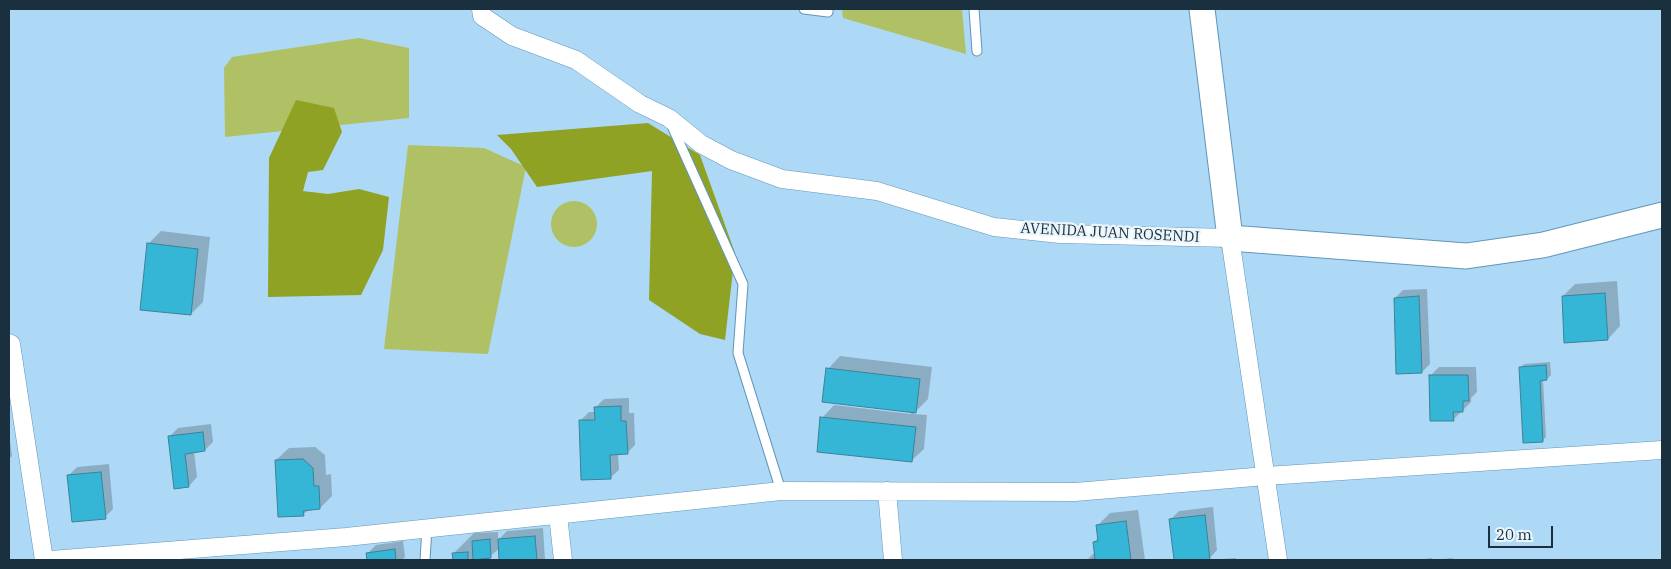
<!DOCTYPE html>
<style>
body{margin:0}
#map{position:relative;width:1671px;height:569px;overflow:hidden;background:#aed9f6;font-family:"IBM Plex Serif",serif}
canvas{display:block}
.frame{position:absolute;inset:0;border:10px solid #1a303f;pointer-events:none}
.scale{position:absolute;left:1488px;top:526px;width:65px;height:22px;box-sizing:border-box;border:2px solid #1a303f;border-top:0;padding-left:6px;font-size:15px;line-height:18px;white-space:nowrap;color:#1a303f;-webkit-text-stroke:4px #eaf5fc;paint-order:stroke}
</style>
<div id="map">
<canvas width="1671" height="569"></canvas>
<div class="frame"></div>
<div class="scale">20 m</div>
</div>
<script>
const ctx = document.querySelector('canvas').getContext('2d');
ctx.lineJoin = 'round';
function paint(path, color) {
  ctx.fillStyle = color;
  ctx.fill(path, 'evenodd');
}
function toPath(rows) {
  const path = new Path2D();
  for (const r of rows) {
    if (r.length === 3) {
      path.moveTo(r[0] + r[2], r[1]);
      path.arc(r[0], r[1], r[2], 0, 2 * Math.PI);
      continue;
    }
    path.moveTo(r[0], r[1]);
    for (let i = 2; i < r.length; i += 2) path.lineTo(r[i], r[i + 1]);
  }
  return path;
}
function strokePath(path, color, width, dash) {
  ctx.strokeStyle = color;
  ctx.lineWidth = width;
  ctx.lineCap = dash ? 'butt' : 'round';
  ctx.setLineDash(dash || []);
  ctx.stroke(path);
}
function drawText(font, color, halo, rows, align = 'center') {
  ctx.font = font + ' "IBM Plex Serif",serif';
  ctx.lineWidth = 4.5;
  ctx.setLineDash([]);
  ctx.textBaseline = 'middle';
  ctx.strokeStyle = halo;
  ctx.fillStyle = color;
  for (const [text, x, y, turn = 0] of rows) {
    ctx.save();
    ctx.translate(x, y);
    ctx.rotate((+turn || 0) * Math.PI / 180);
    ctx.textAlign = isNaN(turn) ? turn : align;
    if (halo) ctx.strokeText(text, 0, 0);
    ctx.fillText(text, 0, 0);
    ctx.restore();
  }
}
paint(toPath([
 [842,9,962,9,966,54,843,18],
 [359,38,409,48,409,118,225,137,224,68,232,57],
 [408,145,484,148,526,167,488,354,384,349],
 [574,224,23]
]), '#afc164');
paint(toPath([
 [296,100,334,108,342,132,323,170,308,172,303,191,328,194,359,189,389,197,383,250,361,295,268,297,269,158],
 [648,123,700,155,735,253,725,340,700,334,649,300,652,171,537,187,511,149,497,135]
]), '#8fa223');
paint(toPath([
 [161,231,210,237,203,302,191,314,149,243],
 [1617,281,1620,326,1608,339,1563,296,1575,284],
 [1427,289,1430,364,1422,372,1395,298,1403,290],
 [840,356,932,367,928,399,913,414,927,415,924,449,911,461,822,418,834,405,911,414,911,411,828,369],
 [1550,362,1551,375,1547,379,1543,379,1546,437,1542,441,1520,368,1524,364],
 [1439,367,1476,367,1477,392,1471,398,1471,402,1453,420,1430,376],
 [629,398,629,413,634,413,635,445,627,453,618,454,619,470,610,478,580,421,589,412,596,412,596,407,604,399],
 [211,424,213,442,205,450,194,451,197,477,189,486,169,437,178,428],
 [9,441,10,441,12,456,9,459],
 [315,447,325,455,326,475,331,474,332,496,320,508,309,509,303,515,276,460,289,448],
 [109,464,113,509,105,517,69,475,77,467],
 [1213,507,1217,550,1208,560,1236,558,1236,560,1175,560,1171,519,1179,511],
 [1138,510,1145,560,1087,560,1095,552,1094,542,1099,537,1098,525,1110,513],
 [543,528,545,560,501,560,500,548,489,557,489,560,450,560,454,559,454,553,474,533,498,532,498,540,507,531],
 [403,541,405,557,402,560,369,560,368,553,376,545],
 [1432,558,1432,560,1416,560],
 [1453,558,1453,560,1443,560,1443,559]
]), '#0003');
const building = toPath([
 [147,243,198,249,191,315,140,310,147,243],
 [1605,293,1608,340,1564,343,1562,296,1605,293],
 [1419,296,1422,373,1396,374,1394,298,1419,296],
 [1546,365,1547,380,1540,381,1543,442,1523,443,1519,367,1546,365],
 [826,368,920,379,916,413,822,402,826,368],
 [1429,375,1468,375,1469,401,1463,401,1463,412,1453,412,1454,421,1430,421,1429,375],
 [621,406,621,421,626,421,628,454,610,455,611,479,581,480,579,420,595,420,594,407,621,406],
 [820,417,916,427,912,462,817,452,820,417],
 [203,432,205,451,185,454,189,487,174,489,168,436,203,432],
 [303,459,313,468,314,486,319,486,320,509,303,511,304,516,278,517,275,460,303,459],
 [101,472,106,519,72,522,67,475,101,472],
 [1205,515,1210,560,1174,560,1169,519,1205,515],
 [1126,521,1131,560,1085,560,1095,559,1093,542,1098,541,1096,525,1126,521],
 [535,536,537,560,499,560,498,539,535,536],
 [490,539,491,558,473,560,472,541,490,539],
 [395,549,396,560,367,560,366,553,395,549],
 [468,552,468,560,453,560,452,553,468,552]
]);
paint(building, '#35b6d6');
strokePath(building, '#3b8296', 1);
const service = toPath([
 [804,9,828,12,828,9],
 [974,9,977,51],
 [672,126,743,284,738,353,781,491],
 [425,560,427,528]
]);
const minor = toPath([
 [481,9,482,16,512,36,576,60,640,104,669,118,701,144,731,160,782,179,877,191,994,227,1060,234,1230,238,1278,560],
 [9,343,11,344,44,560],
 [887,491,893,560],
 [558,515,563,560],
 [51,560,346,537,781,491,1075,492,1266,476,1662,450]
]);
const secondary = toPath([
 [1202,9,1230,238,1466,256,1543,245,1662,215]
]);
strokePath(service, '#6196b9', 11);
strokePath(minor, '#6196b9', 19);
strokePath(secondary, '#6196b9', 27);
strokePath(service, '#fff', 9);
strokePath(minor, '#fff', 18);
strokePath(secondary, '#fff', 25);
drawText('15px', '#1a303f', '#eaf5fc', [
 ["AVENIDA JUAN ROSENDI",1110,233,3]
]);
</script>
